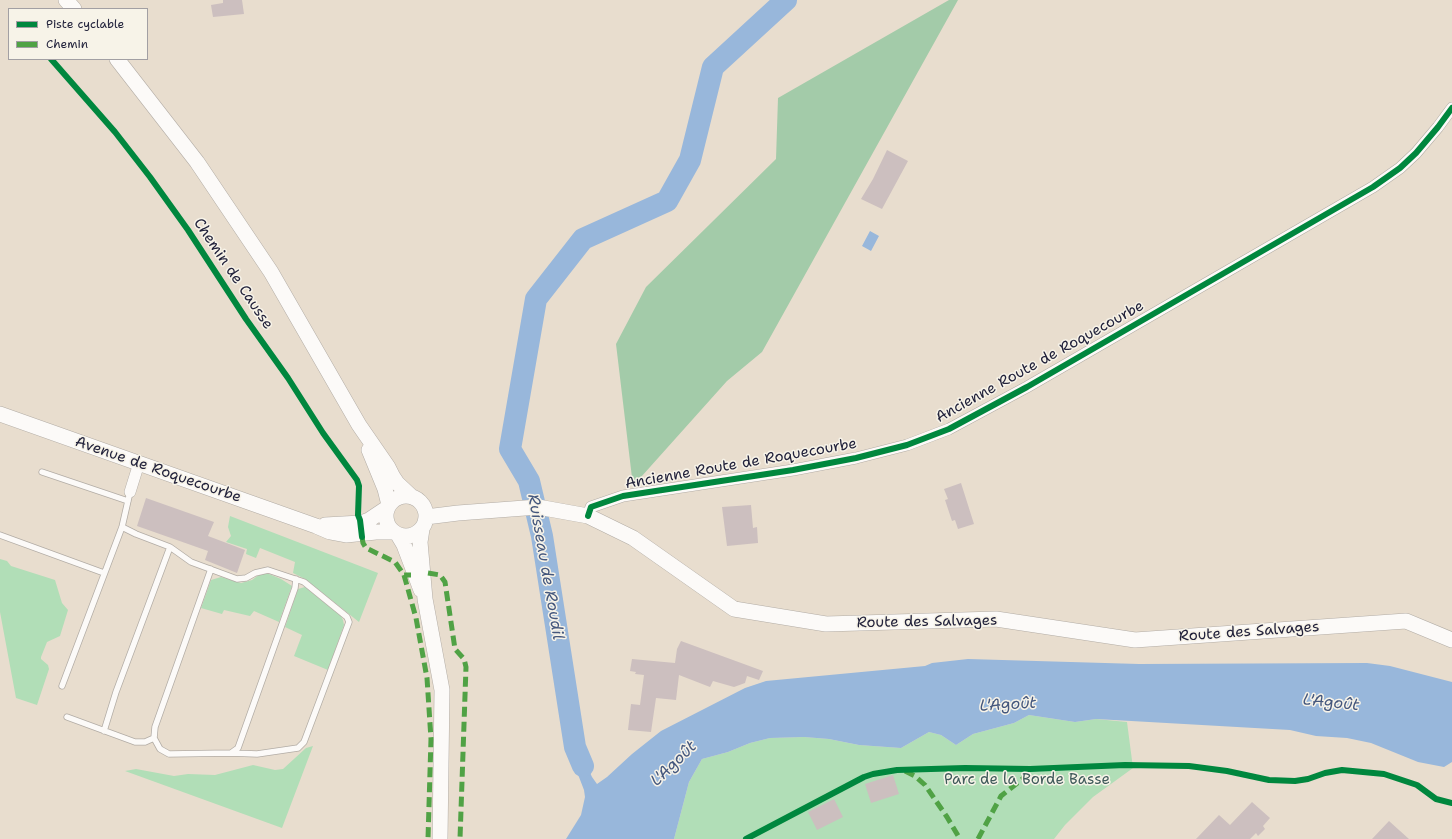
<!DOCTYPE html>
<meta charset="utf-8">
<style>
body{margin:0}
#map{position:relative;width:1452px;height:839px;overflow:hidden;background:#e8ddce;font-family:"Shantell Sans",sans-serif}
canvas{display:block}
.legend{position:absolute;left:8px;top:8px;width:140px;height:52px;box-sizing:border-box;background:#f7f3e8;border:1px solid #a29fa3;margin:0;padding:5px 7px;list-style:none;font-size:12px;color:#22223b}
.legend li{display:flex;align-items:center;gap:8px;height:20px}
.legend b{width:20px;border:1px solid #a29fa3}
</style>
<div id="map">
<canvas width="1452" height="839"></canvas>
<ul class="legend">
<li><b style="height:5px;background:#00873e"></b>Piste cyclable</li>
<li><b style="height:5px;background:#50a245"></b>Chemin</li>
</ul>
</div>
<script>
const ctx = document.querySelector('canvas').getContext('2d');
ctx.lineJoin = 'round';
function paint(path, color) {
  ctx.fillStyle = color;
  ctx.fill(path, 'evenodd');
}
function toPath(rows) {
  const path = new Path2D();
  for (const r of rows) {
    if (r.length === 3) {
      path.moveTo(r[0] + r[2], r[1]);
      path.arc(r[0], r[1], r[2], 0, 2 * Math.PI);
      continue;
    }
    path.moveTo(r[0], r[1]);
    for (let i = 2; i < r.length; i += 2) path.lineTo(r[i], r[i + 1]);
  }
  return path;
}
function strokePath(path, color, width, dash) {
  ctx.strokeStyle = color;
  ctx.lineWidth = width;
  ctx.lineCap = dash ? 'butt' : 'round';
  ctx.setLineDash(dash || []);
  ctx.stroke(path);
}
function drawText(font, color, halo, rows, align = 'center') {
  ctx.font = font + ' "Shantell Sans",sans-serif';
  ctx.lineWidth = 3;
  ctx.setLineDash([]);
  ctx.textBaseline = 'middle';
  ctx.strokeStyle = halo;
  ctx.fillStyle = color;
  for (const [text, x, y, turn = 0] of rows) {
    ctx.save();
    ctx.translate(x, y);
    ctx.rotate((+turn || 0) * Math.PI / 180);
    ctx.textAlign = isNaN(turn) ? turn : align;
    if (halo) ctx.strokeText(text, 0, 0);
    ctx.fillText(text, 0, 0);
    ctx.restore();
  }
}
paint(toPath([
 [230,516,378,573,359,622,305,579,293,573,295,562,260,548,256,558,246,554,247,549,226,542,231,536,228,527],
 [0,559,7,561,11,566,55,580,62,603,68,610,60,636,47,642,41,657,41,659,48,665,49,669,37,705,16,698,0,612],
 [260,574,269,574,281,579,292,586,279,622,254,611,250,616,224,610,222,614,201,608,211,580,221,577,241,583,252,580],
 [305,587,341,616,343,620,344,625,328,670,294,656,302,635,285,627,298,589],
 [1029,715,1075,722,1096,719,1127,722,1133,768,1093,797,1065,825,1054,839,674,839,689,782,702,759,728,752,750,743,770,738,804,737,829,739,859,745,901,748,929,732,941,735,956,745,973,734,1014,723],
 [313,746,282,828,125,771,136,769,174,776,188,774,215,775,253,765,275,770,283,769,306,748]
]), '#b1deb7');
paint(toPath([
 [949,0,958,0,762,352,727,381,633,486,616,344,646,287,776,159,778,98]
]), '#a3cba9');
paint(toPath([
 [870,231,879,236,871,251,862,246],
 [968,659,1139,664,1367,663,1390,666,1452,682,1452,762,1444,767,1418,762,1371,743,1347,738,1316,736,1290,730,1096,719,1075,722,1029,715,1014,723,973,734,956,745,941,735,929,732,901,748,859,745,829,739,804,737,770,738,750,743,728,752,702,759,689,782,674,839,566,839,581,815,585,797,584,790,569,751,572,734,592,777,597,784,607,777,632,754,661,731,745,688,766,681,925,666,932,663]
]), '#98b7db');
strokePath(toPath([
 [583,766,575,747,542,536,529,481,510,449,536,299,583,239,667,201,690,160,713,67,786,0]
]), '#98b7db', 22);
paint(toPath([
 [223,0,242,0,244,14,213,17,211,5,223,3],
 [887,150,908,161,882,209,861,199,873,179],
 [961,483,974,524,958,529,955,520,952,521,945,500,948,499,944,489],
 [146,498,214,522,208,536,245,550,237,573,205,560,208,551,137,526],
 [751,505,753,528,757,527,758,543,727,546,722,507],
 [681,641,763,671,759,680,747,676,745,683,734,687,713,681,710,687,679,675,676,700,656,698,651,732,628,730,631,704,640,705,644,675,635,674,636,672,630,671,632,659,675,663,677,649],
 [893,775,899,794,871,803,865,784],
 [834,799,843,817,817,830,808,812],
 [1252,802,1270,818,1263,826,1265,829,1258,836,1256,833,1250,839,1196,839,1219,815,1230,825],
 [1389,821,1409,839,1372,839]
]), '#ccbfbf');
const lane = toPath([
 [42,472,128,501],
 [122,527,136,534,170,547,191,562,237,579,246,578,255,573,268,570,304,582,347,617,349,622,304,742,298,748,257,754,231,753],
 [0,535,104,573],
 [211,569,155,727,154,738,160,749,169,754,231,753,238,748,295,588,296,579],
 [62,686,122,527,130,492],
 [67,717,135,742,145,742,154,738],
 [104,731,116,692,170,547]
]);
const street = toPath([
 [130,492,139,463],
 [588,516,591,507,623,496,793,470,856,458,907,445,949,429,1027,387,1373,187,1400,168,1416,153,1438,127,1452,108]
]);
const secondary = toPath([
 [66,0,74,9],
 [117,59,197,162,271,272,359,425,388,467,393,477,397,483,412,497],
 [0,414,316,526,330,532,346,535,376,532,394,532],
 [369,450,385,489,389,505],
 [406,516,20],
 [426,517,458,513,538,507,588,516,633,538,734,609,826,624,996,619,1135,640,1406,621,1452,640],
 [325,525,361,523,369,520,387,508],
 [422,529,420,542,425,599,442,690,440,839],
 [398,535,404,545,421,590]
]);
strokePath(lane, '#b2aca5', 7);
strokePath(street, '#b2aca5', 12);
strokePath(secondary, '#b2aca5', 16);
strokePath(lane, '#fcfaf8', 5.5);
strokePath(street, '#fcfaf8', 11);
strokePath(secondary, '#fcfaf8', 15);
strokePath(toPath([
 [362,537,363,543,366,548,395,562,404,575,411,575],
 [428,573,440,575,445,582,455,649,464,659,466,667,460,839],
 [404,575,416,618,427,678,431,739,428,839],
 [905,771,915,776,925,785,947,817,960,839],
 [978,839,1001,796,1030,773,1030,769]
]), '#50a245', 5, [10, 5]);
strokePath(toPath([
 [51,59,115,132,150,177,188,230,246,319,288,378,323,433,357,480,359,486,358,515,360,520,362,537],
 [588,516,591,507,623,496,793,470,856,458,907,445,949,429,1027,387,1373,187,1400,168,1416,153,1438,127,1452,108],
 [746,839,864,777,873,774,897,770,965,768,1030,769,1125,765,1189,766,1227,771,1269,780,1295,781,1308,779,1325,773,1342,770,1384,774,1417,785,1436,799,1452,803]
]), '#00873e', 6);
drawText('15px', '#22223b', '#f7f3e8', [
 ["Chemin de Causse",233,274,56],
 ["Ancienne Route de Roquecourbe",1040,362,-29],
 ["Ancienne Route de Roquecourbe",741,464,-10],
 ["Avenue de Roquecourbe",158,470,19],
 ["Route des Salvages",927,622,-1],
 ["Route des Salvages",1249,632,-4]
]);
drawText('15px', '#3f5a5a', '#f7f3e8', [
 ["Parc de la Borde Basse",1027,780]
]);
drawText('italic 16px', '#44577d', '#f7f3e8', [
 ["Ruisseau de Roudil",545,567,80],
 ["L'Agoût",1331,703,6],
 ["L'Agoût",1008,705,-3],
 ["L'Agoût",674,764,-44]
]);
</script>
